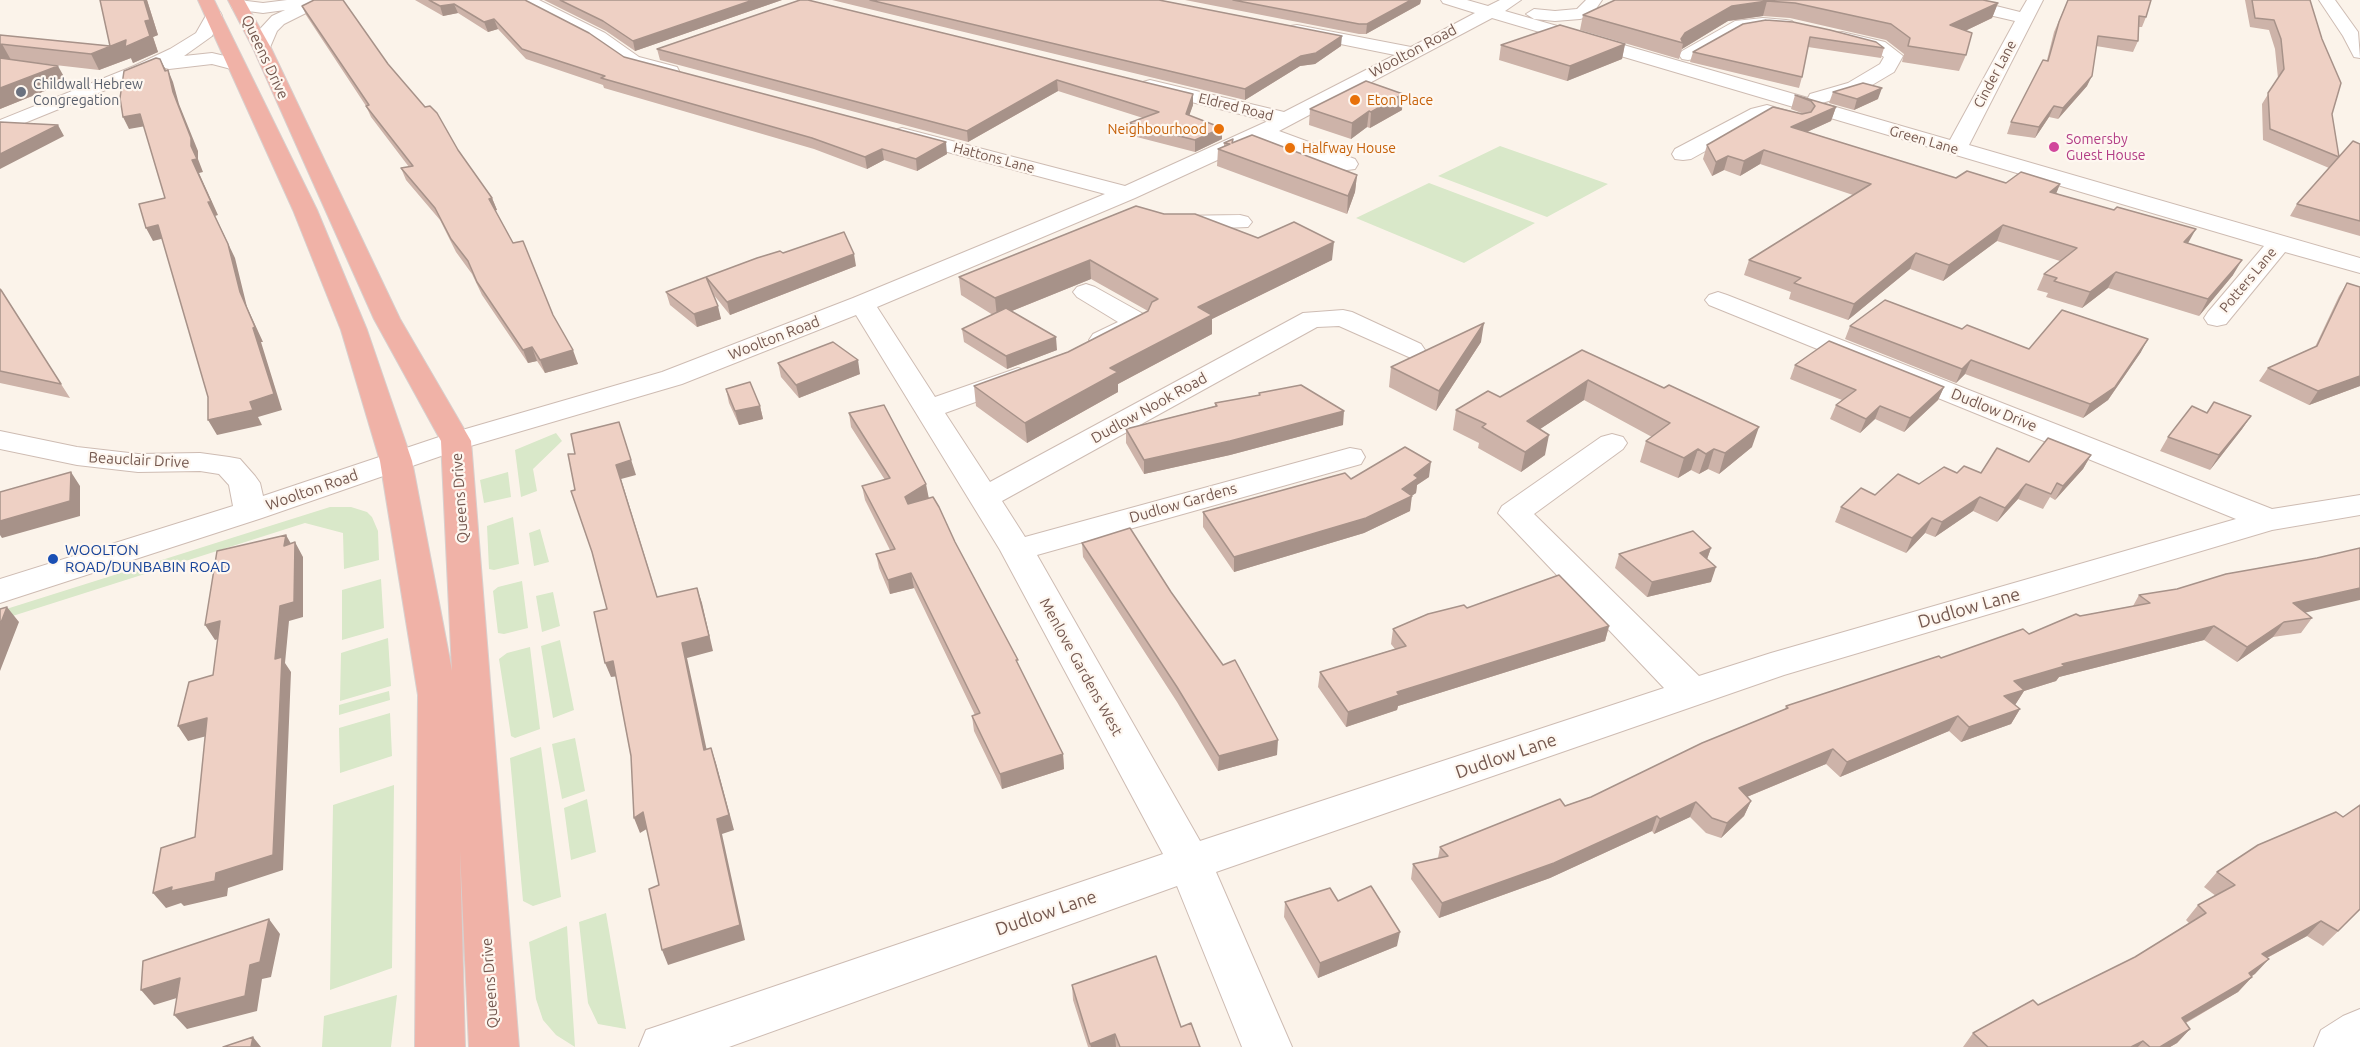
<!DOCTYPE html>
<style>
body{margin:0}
canvas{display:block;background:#fbf3ea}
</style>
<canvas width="2360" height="1047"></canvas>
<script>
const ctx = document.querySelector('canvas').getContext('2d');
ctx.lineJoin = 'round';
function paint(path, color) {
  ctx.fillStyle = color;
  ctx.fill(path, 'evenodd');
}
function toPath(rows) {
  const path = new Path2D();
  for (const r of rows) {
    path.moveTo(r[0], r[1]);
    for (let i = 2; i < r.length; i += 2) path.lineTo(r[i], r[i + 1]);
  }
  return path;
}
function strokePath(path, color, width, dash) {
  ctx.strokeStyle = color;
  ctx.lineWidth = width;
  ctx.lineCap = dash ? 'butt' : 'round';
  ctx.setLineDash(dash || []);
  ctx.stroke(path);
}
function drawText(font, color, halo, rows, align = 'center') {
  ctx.font = font + ' Ubuntu,sans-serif';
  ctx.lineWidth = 4.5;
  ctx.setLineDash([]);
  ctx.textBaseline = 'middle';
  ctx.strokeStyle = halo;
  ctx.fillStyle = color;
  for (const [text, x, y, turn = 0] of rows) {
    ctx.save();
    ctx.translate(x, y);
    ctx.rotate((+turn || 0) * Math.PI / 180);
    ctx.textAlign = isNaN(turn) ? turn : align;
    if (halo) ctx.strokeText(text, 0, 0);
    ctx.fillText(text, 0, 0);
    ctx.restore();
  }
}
paint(toPath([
 [1500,146,1608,184,1547,217,1438,176],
 [1429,183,1535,223,1464,263,1356,218],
 [556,433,562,441,533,469,537,491,521,497,515,450],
 [508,472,511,497,484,503,480,480],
 [330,507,351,507,367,512,372,517,378,531,379,560,344,569,343,533,305,523,0,620,0,611],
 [513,517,519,564,494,570,489,569,487,526],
 [540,529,549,562,534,566,529,533],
 [381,579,384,628,342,640,342,590],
 [522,581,528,628,504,634,498,633,493,591,498,587],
 [553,592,560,626,542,632,536,596],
 [388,638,391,686,340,701,341,653],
 [560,640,574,710,553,718,541,646],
 [530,647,540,729,515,738,511,736,499,659,507,653],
 [389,691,390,700,339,715,339,705],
 [390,713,392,756,340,773,339,728],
 [575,738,585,791,562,799,552,744],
 [541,747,561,897,533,906,523,901,510,758],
 [394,785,392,968,330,990,333,805],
 [587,799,596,852,571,860,564,808],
 [606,913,626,1029,598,1024,588,1003,579,922],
 [567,926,575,1047,556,1035,543,1020,536,999,529,942],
 [397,995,391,1047,322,1047,324,1016]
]), '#d9e8c9');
const minor = toPath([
 [239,0,263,3,287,0,328,0,326,3,284,24,277,31,268,52,262,53,256,52,253,48,260,29,272,16,285,10,263,13,233,9,231,5,233,1,239,0],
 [518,0,539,0,605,33,639,57,677,67,679,71,677,75,670,77,627,65,593,41,520,3,518,0],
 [1441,0,1467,0,1488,6,1500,0,1521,0,1505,11,1808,98,1810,94,1848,83,1880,64,1884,57,1873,50,1836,41,1833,37,1836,33,1842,32,1885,42,1903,56,1894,72,1862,91,1822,103,1950,140,2015,21,1972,11,1962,0,1980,0,1984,3,2020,12,2027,0,2043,0,1969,145,2360,258,2360,273,2285,252,2226,324,2217,326,2208,324,2204,318,2208,312,2264,246,1492,18,1279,131,1355,159,1358,164,1355,169,1347,170,1339,169,1263,139,1135,198,877,307,935,397,1018,368,1028,371,1032,377,1028,383,945,413,990,482,1303,313,1343,310,1352,312,1421,344,1425,350,1421,356,1411,358,1339,326,1317,327,1002,501,1025,537,1350,448,1361,450,1365,457,1361,464,1037,555,1200,841,1664,688,1498,513,1502,506,1601,437,1612,434,1623,437,1627,443,1623,449,1534,514,1699,676,1771,653,2236,519,1709,305,1705,300,1709,295,1718,292,1727,295,2272,509,2360,495,2360,515,2272,530,1784,675,1216,872,1292,1047,1242,1047,1177,886,729,1047,639,1047,646,1030,664,1024,1163,854,1000,550,856,315,682,384,467,447,262,518,0,603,0,579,233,506,229,485,219,474,200,471,138,472,77,465,0,449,0,431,77,447,138,454,200,453,229,457,240,459,255,476,260,483,263,496,445,435,662,372,853,298,1105,194,895,138,892,134,895,130,902,128,1125,186,1268,121,1143,90,1140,86,1143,82,1150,80,1284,112,1395,55,1291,34,1288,30,1291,26,1297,25,1411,47,1475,13,1443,3,1441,0],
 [1586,0,1602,0,1591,16,1580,19,1555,21,1534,19,1526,14,1534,9,1555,11,1577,9,1586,0],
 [2319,0,2335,0,2358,32,2360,58,2354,57,2343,36,2319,0],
 [214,11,220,12,222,16,212,36,184,56,212,53,242,60,244,64,242,68,235,70,212,64,169,69,162,67,0,133,0,120,134,66,170,49,196,33,208,12,214,11],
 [1763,18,1786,20,1792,21,1795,25,1792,29,1786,30,1763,28,1745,30,1694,59,1688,60,1682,59,1679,55,1682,51,1735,21,1763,18],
 [1767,105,1805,116,1808,120,1805,124,1798,126,1765,118,1691,159,1683,160,1675,159,1672,154,1675,149,1751,109,1767,105],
 [1240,215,1248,217,1252,222,1248,227,1173,230,1165,228,1161,223,1165,218,1173,216,1240,215],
 [1086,284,1095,287,1147,316,1151,322,1147,328,1113,346,1103,348,1093,346,1089,340,1093,334,1118,322,1077,297,1073,292,1077,287,1086,284],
 [2360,1009,2360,1047,2314,1047,2321,1030,2343,1016,2360,1009]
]);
const highway = toPath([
 [198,0,214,0,317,210,367,330,412,461,452,671,441,441,374,319,253,48,228,0,244,0,271,48,400,319,471,441,519,1047,469,1047,460,851,465,1047,415,1047,418,695,380,461,341,330,293,210,198,0]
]);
strokePath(minor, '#cebcb3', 2);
strokePath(highway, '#d8d0ce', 2);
paint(minor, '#fff');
paint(highway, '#f0b2a7');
paint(toPath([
 [100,0,147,0,158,35,153,37,158,52,133,63,131,58,99,70,11,60,67,82,0,109,0,35,110,46],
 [415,0,525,0,624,57,947,154,917,171,884,160,867,169,814,149,604,88,603,85,526,59,498,29,488,32,458,13,443,16],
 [544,0,782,0,635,51,606,31],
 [800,0,1193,105,1189,115,1222,139,1195,152,1129,135,1129,123,1143,118,1058,91,968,142,660,60,657,49],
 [832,0,1159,0,1341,46,1315,64,1300,66,1245,100],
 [1185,0,1421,0,1420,4,1366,34,1359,34],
 [1615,0,1983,0,1998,3,1992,18,1965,31,1966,55,1959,71,1902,62,1904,54,1886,40,1790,18,1763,16,1728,21,1682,49,1679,59,1580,30,1583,15],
 [2068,0,2146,17,2142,27,2139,27,2138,41,2133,52,2096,46,2087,86,2058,119,2049,117,2035,138,2007,134,2011,122,2047,60,2054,32],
 [2245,0,2310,0,2332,114,2339,157,2360,144,2360,236,2290,216,2297,204,2329,168,2263,140,2262,104,2278,78,2275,49,2269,30,2250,27],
 [302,6,388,64,458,150,492,198,497,210,495,210,553,315,578,364,545,373,537,361,528,363,482,295,472,274,456,252,440,220,406,180,401,168,409,167,371,117,366,106,306,15],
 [1793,22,1884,48,1881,58,1808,47,1802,77,1799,88,1690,62,1693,52],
 [1625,44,1622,59,1567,81,1499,60,1501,45],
 [1833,92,1878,99,1854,110,1829,103],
 [1795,95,1836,107,1831,121,1807,132,1956,178,2006,183,2060,184,2056,193,2188,244,2233,275,2199,316,2108,288,2082,308,2046,297,2048,293,2037,290,2044,274,2060,261,1997,241,1943,281,1910,269,1848,320,1789,299,1791,292,1744,275,1749,260,1853,195,1760,164,1740,176,1724,170,1712,176,1703,159,1707,145,1804,114,1791,109],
 [1310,109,1402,110,1370,128,1367,127,1351,139,1309,125],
 [1233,142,1357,175,1355,192,1347,214,1217,166,1218,149,1224,146,1224,143],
 [1164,214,1258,238,1332,260,1212,319,1212,334,1118,384,1118,392,1027,443,976,406,974,386,1068,352,1148,311,1091,279,1012,311,1057,350,1007,369,964,342,962,329,993,315,961,295,959,277],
 [783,253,856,266,730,315,713,294,721,319,697,327,670,305,666,292],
 [2347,283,2360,386,2309,405,2259,381,2268,368,2315,347,2339,296],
 [0,289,70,398,0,383],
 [1850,326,1962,329,2029,349,2141,352,2108,400,2083,418,1965,374,1956,383,1845,339],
 [1481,342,1436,411,1389,387,1391,367],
 [1582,350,1752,447,1719,474,1708,469,1699,474,1691,470,1678,478,1640,462,1646,441,1652,437,1584,400,1540,429,1545,455,1521,472,1478,448,1479,443,1453,430,1456,410,1500,397],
 [778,363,860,374,799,398,781,377],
 [1795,365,1944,387,1938,400,1904,432,1875,419,1860,433,1830,419,1836,405,1842,400,1790,379],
 [726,389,760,406,763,419,739,425,729,403],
 [1259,393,1343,425,1230,455,1144,474,1126,443,1126,429,1215,406,1215,403,1259,396],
 [849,413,929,498,955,542,1063,754,1064,769,1002,789,974,731,972,716,975,715,914,588,890,594,879,568,876,554,890,550,865,500,862,486,885,480,851,427],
 [2207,413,2251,416,2242,429,2210,470,2160,451,2168,437],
 [2091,455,2083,469,2055,500,2050,497,2043,509,2018,499,1997,522,1973,511,1935,537,1925,533,1906,553,1835,522,1841,507,1875,495,1919,484,1957,473,1981,473,2029,462],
 [1429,477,1417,485,1416,493,1411,496,1410,511,1364,533,1234,572,1203,527,1203,512,1351,479],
 [1082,543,1277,755,1218,771,1177,702,1083,557],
 [1711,548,1707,559,1711,582,1647,597,1615,568,1619,554],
 [2139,595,2305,612,2312,618,2301,633,2273,637,2237,662,2204,640,2059,677,2056,681,2024,691,2015,705,2020,709,2011,724,1961,742,1949,731,1840,777,1826,764,1747,797,1751,801,1744,816,1721,838,1706,833,1690,817,1654,834,1652,831,1550,878,1439,918,1411,879,1413,864,1438,858,1440,847,1591,797,1785,709,1786,706,1941,658,2029,634,2080,616,2133,606],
 [1467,608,1609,626,1605,641,1398,706,1397,710,1346,727,1318,687,1320,672,1395,649,1391,644,1393,629],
 [2217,872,2360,910,2323,946,2307,936,2267,958,2269,959,2251,976,2252,977,2238,992,2186,1023,2190,1029,2177,1043,2170,1047,1963,1047,1973,1033,2038,1005,2135,957,2189,923,2186,920,2198,905,2216,896,2204,887],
 [1338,901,1397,946,1318,978,1284,917,1285,902],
 [1072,985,1181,1027,1200,1047,1088,1047,1073,1000]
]), '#cdb3a9');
paint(toPath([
 [144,0,147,0,158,35,153,37,158,52,133,63,131,58,99,70,91,54,126,40,145,21],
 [753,0,782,0,635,51,633,41],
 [1411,0,1421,0,1420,4,1366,34,1367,24],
 [1767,1,1763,16,1728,21,1682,49,1683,43,1681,39,1685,33,1732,6],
 [1998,3,1992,18,1944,41,1950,25],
 [454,4,458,13,443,16,440,6],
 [494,19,498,29,488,32,484,22],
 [1342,36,1341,46,1315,64,1300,66,1245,100,1245,89,1301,56],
 [0,44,2,44,11,60,0,69],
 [1625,44,1622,59,1567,81,1570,66],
 [160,59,166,70,168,70,173,82,179,104,198,151,198,159,203,172,199,173,218,215,215,216,235,258,247,307,263,342,261,342,282,410,258,417,262,425,217,435,208,420,250,402,240,292,192,160,191,146],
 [58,66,67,82,0,109,0,88],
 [2092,76,2087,86,2058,119,2063,108],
 [1057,80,1058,91,968,142,967,131],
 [1882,88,1878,99,1854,110,1857,99],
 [1193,94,1193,105,1186,125,1186,114],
 [1403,94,1402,110,1370,128,1371,112],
 [2054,106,2049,117,2035,138,2039,127],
 [1836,107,1831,121,1787,141,1791,127],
 [1369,111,1367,127,1351,139,1352,123],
 [140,114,146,126,129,129,123,117],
 [58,125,64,136,0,169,0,154],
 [1222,128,1222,139,1195,152,1195,140],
 [946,142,947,154,917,171,916,159],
 [882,149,884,160,867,169,865,157],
 [1764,150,1760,164,1740,176,1744,161],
 [1728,156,1724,170,1712,176,1716,162],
 [1357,175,1355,192,1347,214,1348,196],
 [2060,184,2054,199,2050,192],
 [492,198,497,210,494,211,489,199],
 [158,225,165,238,153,241,146,228],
 [2003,225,1997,241,1943,281,1949,265],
 [2196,229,2187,245,2184,242],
 [1334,242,1332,260,1212,319,1212,334,1118,384,1118,392,1027,443,1025,423,1110,368,1198,307],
 [1916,253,1910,269,1848,320,1854,304],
 [854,254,856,266,730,315,727,302],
 [1090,260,1091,279,997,317,995,298],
 [2242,260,2233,275,2199,316,2208,299],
 [2116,272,2108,288,2082,308,2090,292],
 [718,306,721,319,697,327,694,314],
 [1484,323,1481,342,1436,411,1439,391],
 [1056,337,1057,350,1007,369,1006,356],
 [2148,339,2141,352,2108,400,2083,418,2090,404],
 [532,347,537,361,528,363,523,350],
 [573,350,578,364,545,373,540,360],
 [858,360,860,374,799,398,796,385],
 [1971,360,1965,374,1956,383,1962,369],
 [2360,376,2360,386,2309,405,2318,391],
 [1588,380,1584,400,1522,441,1527,421],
 [1944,387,1938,400,1904,432,1910,418],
 [760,406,763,419,739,425,735,411],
 [1880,406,1875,419,1860,433,1866,419],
 [1344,411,1343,425,1230,455,1144,474,1144,460],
 [2251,416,2242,429,2210,470,2219,455],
 [619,422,636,475,621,479,662,612,616,465],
 [1759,427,1752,447,1719,474,1725,453],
 [1549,435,1545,455,1521,472,1525,452],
 [1698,449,1691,470,1678,478,1684,458],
 [1714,449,1708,469,1699,474,1706,454],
 [2091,455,2083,469,2055,500,2063,486],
 [1431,462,1429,477,1417,485,1416,493,1407,499,1412,496,1410,511,1364,533,1234,572,1234,557,1402,489,1414,475],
 [71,472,80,486,80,516,2,538,0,535,0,521],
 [926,484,929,499,907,511,905,497],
 [2026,484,2018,499,1997,522,2005,508],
 [1980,497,1973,511,1935,537,1942,522],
 [1932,518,1925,533,1906,553,1912,538],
 [286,535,294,549,284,546],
 [295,542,303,557,303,617,289,621,285,663,291,672,283,870,228,888,227,896,184,906,181,903,166,908,153,893,216,873,275,659,280,606],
 [1711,548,1706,562,1700,553],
 [1716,567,1711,582,1647,597,1652,582],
 [911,573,914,588,890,594,888,580],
 [697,588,702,603,713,651,687,658,710,765,704,750,682,643],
 [2360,588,2360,600,2282,618,2293,603],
 [7,607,19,622,0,671,0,625],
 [220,621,229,636,215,640,205,625],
 [2284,622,2273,637,2237,662,2247,647],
 [1609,626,1605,641,1398,706,1397,710,1346,727,1348,712,1397,692],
 [2214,626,2204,640,2059,677,2056,681,2024,691,2015,705,1996,711,2014,681,2062,664],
 [613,661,619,676,611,677,605,663],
 [2020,709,2011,724,1961,742,1969,727],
 [1958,716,1949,731,1840,777,1847,762],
 [207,718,218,733,188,741,178,726],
 [1278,740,1277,755,1218,771,1219,756],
 [711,748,716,763,734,830,722,834,745,940,668,965,662,950,717,819],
 [1833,749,1826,764,1732,803,1739,788],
 [1063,754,1064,769,1002,789,1000,774],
 [1751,801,1744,816,1721,838,1727,823],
 [1696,802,1690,817,1654,834,1660,819],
 [643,812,650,827,640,833,634,818],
 [1657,816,1652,831,1550,878,1439,918,1442,903],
 [269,919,280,934,271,977,262,979,257,1011,187,1029,174,1015,250,965],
 [2321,921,2307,936,2248,968,2262,954],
 [1400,932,1397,946,1318,978,1320,963],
 [2269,959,2255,974,2239,985,2252,977,2238,992,2169,1032,2182,1018],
 [180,978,193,993,154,1005,141,990],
 [2190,1029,2177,1043,2170,1047,2160,1047],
 [1115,1034,1116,1047,1091,1047,1090,1044],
 [253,1037,261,1047,251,1047],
 [2143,1041,2138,1047,2131,1047]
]), '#a79289');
const building = toPath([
 [100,0,144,0,150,20,145,21,150,36,125,47,126,40,91,54,0,44,0,35,110,46,100,0],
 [314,0,343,0,388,64,425,107,430,106,437,113,458,150,492,198,489,199,513,243,523,241,553,315,573,350,540,360,532,347,523,350,477,282,468,261,451,239,435,208,401,168,413,166,366,106,369,105,302,6,314,0],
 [429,0,525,0,589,33,624,57,946,142,916,159,882,149,865,157,812,138,601,78,605,76,522,49,494,19,484,22,454,4,440,6,429,0],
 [560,0,753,0,633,41,603,21,560,0],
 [800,0,808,0,1193,94,1186,114,1222,128,1195,140,1129,123,1159,112,1057,80,967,131,657,49,800,0],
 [870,0,1159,0,1342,36,1316,53,1301,56,1245,89,870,0],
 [1233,0,1411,0,1367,24,1359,24,1233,0],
 [1615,0,1983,0,1998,3,1950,25,1972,33,1966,55,1908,46,1910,38,1891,24,1795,3,1767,1,1732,6,1685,33,1681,39,1683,43,1583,15,1615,0],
 [2068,0,2151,0,2146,17,2139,16,2138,41,2098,36,2092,76,2063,108,2054,106,2039,127,2011,122,2043,60,2048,61,2059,22,2068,0],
 [2252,0,2310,0,2322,39,2341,83,2332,114,2339,157,2270,129,2268,93,2284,69,2281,39,2274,20,2255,18,2252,0],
 [1766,20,1793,22,1830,30,1876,42,1884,48,1810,37,1802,77,1693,52,1743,24,1766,20],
 [1560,25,1625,44,1570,66,1501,45,1560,25],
 [0,58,58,66,0,88,0,58],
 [156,58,160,59,165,71,168,70,173,92,191,138,191,146,197,159,192,160,211,202,208,202,228,244,240,292,255,327,253,328,274,394,250,402,253,410,208,420,208,397,158,225,146,228,139,204,165,198,140,114,123,117,120,98,124,71,156,58],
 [1366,81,1403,94,1371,112,1369,111,1352,123,1310,109,1366,81],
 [1863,83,1882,88,1857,99,1833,92,1863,83],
 [1795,95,1836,107,1791,127,1956,178,1967,171,2006,183,2021,172,2060,184,2050,192,2114,210,2117,207,2196,229,2184,242,2242,260,2208,299,2116,272,2090,292,2054,281,2057,278,2044,274,2077,248,2003,225,1949,265,1916,253,1854,304,1794,283,1801,278,1749,260,1871,184,1764,150,1744,161,1728,156,1716,162,1707,145,1773,107,1802,114,1811,112,1815,106,1811,101,1795,95],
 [0,122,58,125,0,154,0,122],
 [1252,135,1357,175,1348,196,1218,149,1230,144,1224,143,1233,139,1232,143,1252,135],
 [2353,141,2360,144,2360,221,2297,204,2353,141],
 [1136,206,1164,214,1195,214,1258,238,1294,222,1334,242,1198,307,1212,315,1110,368,1118,372,1025,423,974,386,1068,352,1148,311,1152,302,1158,299,1090,260,995,298,959,277,1136,206],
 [844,232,854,254,727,302,706,277,757,258,780,251,783,253,844,232],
 [706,277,718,306,694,314,666,292,706,277],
 [2347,283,2360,287,2360,376,2318,391,2268,368,2317,346,2347,283],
 [0,289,1,290,61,384,0,371,0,289],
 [1885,300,1962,329,1967,325,2029,349,2062,310,2148,339,2115,387,2090,404,1971,360,1962,369,1850,326,1885,300],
 [1006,308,1056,337,1006,356,962,329,1006,308],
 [1484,323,1439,391,1391,367,1484,323],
 [1829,341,1944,387,1910,418,1880,406,1866,419,1836,405,1856,390,1795,365,1829,341],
 [833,342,858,360,796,385,778,363,833,342],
 [1582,350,1664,388,1669,385,1759,427,1725,453,1714,449,1706,454,1698,449,1684,458,1646,441,1670,423,1588,380,1527,421,1549,435,1525,452,1482,427,1486,424,1456,410,1488,391,1500,397,1582,350],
 [750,382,760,406,735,411,726,389,750,382],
 [1301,385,1344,411,1230,441,1144,460,1126,429,1217,406,1215,403,1260,395,1259,393,1301,385],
 [2214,402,2251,416,2219,455,2168,437,2192,406,2207,413,2214,402],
 [884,405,926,484,905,497,908,504,933,497,939,507,955,542,1018,660,1016,660,1063,754,1000,774,972,716,980,713,911,573,888,580,876,554,895,549,862,486,890,478,849,413,884,405],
 [619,422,631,460,616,465,657,597,697,588,709,636,682,643,704,750,711,748,729,815,717,819,740,925,662,950,649,889,659,885,643,812,634,818,631,756,613,661,605,663,594,612,607,609,592,552,571,491,575,490,568,454,575,454,571,434,619,422],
 [2048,438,2091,455,2063,486,2057,483,2051,494,2026,484,2005,508,1980,497,1942,522,1932,518,1912,538,1841,507,1861,488,1875,495,1898,474,1919,484,1944,467,1957,473,1964,466,1981,473,1997,448,2029,462,2048,438],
 [1405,447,1431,462,1414,475,1418,478,1402,489,1412,496,1366,518,1234,557,1203,512,1345,473,1351,479,1405,447],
 [71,472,70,501,0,521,0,492,71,472],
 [1130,528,1171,592,1223,665,1235,660,1278,740,1219,756,1177,687,1082,543,1130,528],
 [1693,531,1711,548,1700,553,1716,567,1652,582,1619,554,1693,531],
 [286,535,284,546,295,542,294,602,280,606,275,659,282,657,273,855,216,873,215,881,171,891,172,887,153,893,161,848,195,837,207,718,178,726,189,682,213,675,220,621,205,625,217,551,286,535],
 [2360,548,2360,588,2293,603,2312,618,2284,622,2247,647,2214,626,2062,664,2065,666,2014,681,2024,690,2004,696,2020,709,1969,727,1958,716,1847,762,1833,749,1739,788,1751,801,1727,823,1712,818,1696,802,1660,819,1657,816,1554,863,1442,903,1413,864,1448,856,1440,847,1560,799,1565,806,1591,797,1702,743,1788,708,1786,706,1939,656,1941,658,2023,629,2029,634,2076,614,2080,616,2150,603,2139,595,2177,589,2226,574,2317,558,2360,548],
 [1559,575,1609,626,1397,692,1399,695,1348,712,1320,672,1406,646,1393,629,1428,614,1464,605,1467,608,1559,575],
 [7,607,0,625,0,609,7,607],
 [2360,805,2360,909,2338,931,2321,921,2262,954,2269,959,2249,973,2252,977,2182,1018,2190,1029,2160,1047,2150,1047,2143,1041,2131,1047,1988,1047,1973,1033,2033,1000,2038,1005,2135,957,2206,913,2198,905,2235,885,2217,872,2258,845,2336,812,2343,817,2360,805],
 [1371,886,1400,932,1320,963,1285,902,1330,888,1338,901,1371,886],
 [269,919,260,962,250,965,245,996,174,1015,180,978,141,990,143,961,269,919],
 [1156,956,1181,1027,1191,1023,1200,1047,1120,1047,1115,1034,1090,1044,1072,985,1156,956],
 [253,1037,251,1047,223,1047,253,1037]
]);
paint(building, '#eed0c4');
strokePath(building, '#a79289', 1.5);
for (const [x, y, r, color] of [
 [21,92,6,"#6b7280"],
 [1355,100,6,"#e8710a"],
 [1219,129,6,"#e8710a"],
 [2054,147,6,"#d1479c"],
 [1290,148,6,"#e8710a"],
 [53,559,6,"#1a4fb4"]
]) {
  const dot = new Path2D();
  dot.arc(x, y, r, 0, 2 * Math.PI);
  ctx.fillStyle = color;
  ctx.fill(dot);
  strokePath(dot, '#fef7f0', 2);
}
drawText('14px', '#74584f', '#fef7f0', [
 ["Cinder Lane",1995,74,-62],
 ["Eldred Road",1236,107,14],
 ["Green Lane",1924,140,16],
 ["Hattons Lane",994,158,15],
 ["Potters Lane",2248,280,-50]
]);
drawText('14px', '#5b616d', '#fef7f0', [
 ["Childwall Hebrew",33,84],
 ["Congregation",33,100]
], 'left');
drawText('14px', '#c56008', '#fef7f0', [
 ["Eton Place",1367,100],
 ["Neighbourhood",1207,129,"right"],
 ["Halfway House",1302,148]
], 'left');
drawText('14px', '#b23c85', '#fef7f0', [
 ["Somersby",2066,139],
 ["Guest House",2066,155]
], 'left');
drawText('15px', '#74584f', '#fef7f0', [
 ["Woolton Road",1413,51,-28],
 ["Queens Drive",265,57,65],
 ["Woolton Road",774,338,-21],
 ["Dudlow Nook Road",1149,408,-29],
 ["Dudlow Drive",1994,410,22],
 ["Beauclair Drive",139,460,3],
 ["Woolton Road",312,490,-19],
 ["Queens Drive",460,498,-94],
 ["Dudlow Gardens",1183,503,-16],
 ["Menlove Gardens West",1081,667,61],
 ["Queens Drive",490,983,-94]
]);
drawText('15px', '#164399', '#fef7f0', [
 ["WOOLTON",65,550],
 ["ROAD/DUNBABIN ROAD",65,567]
], 'left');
drawText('18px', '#74584f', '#fef7f0', [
 ["Dudlow Lane",1969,608,-16],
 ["Dudlow Lane",1506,756,-19],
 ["Dudlow Lane",1046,913,-19]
]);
</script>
